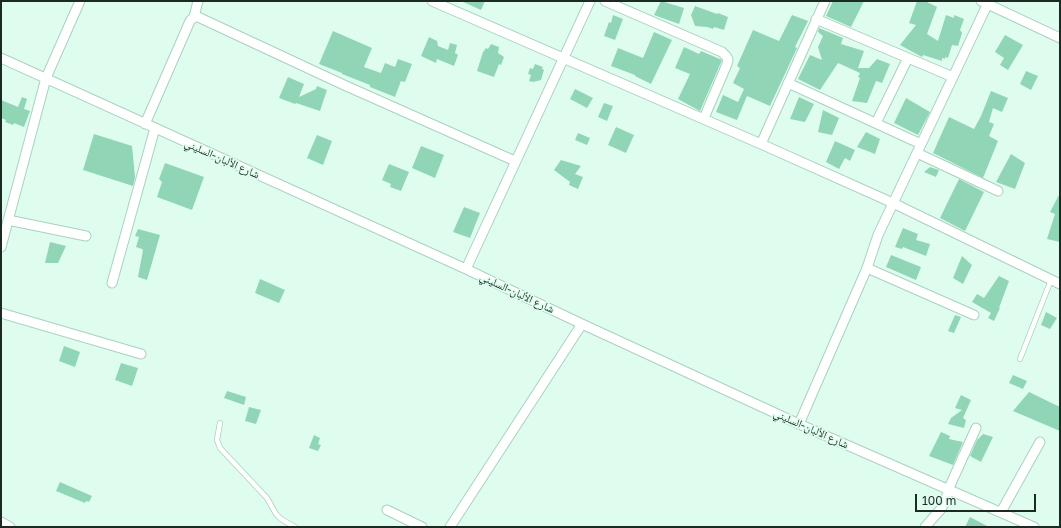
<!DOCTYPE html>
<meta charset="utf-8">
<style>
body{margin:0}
#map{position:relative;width:1061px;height:528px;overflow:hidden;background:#defdee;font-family:"Golos Text",sans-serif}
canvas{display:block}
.frame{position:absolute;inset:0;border:2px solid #1b2a23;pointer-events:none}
.scale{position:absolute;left:915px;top:494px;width:121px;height:18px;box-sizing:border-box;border:2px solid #1b2a23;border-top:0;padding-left:5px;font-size:12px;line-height:14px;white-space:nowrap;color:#1b2a23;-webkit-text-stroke:3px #defdee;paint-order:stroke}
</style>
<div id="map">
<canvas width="1061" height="528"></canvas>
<div class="frame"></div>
<div class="scale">100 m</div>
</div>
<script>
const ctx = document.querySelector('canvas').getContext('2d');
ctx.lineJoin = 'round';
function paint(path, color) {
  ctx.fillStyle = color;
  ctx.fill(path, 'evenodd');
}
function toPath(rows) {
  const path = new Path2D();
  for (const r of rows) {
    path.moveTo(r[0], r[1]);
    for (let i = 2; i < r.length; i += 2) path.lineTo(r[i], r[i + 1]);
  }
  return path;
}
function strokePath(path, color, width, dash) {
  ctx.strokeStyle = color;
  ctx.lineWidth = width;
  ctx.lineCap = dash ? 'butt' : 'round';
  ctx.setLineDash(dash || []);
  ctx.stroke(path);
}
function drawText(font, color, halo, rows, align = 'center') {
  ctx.font = font + ' "Golos Text","Noto Naskh Arabic",sans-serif';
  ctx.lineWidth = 3.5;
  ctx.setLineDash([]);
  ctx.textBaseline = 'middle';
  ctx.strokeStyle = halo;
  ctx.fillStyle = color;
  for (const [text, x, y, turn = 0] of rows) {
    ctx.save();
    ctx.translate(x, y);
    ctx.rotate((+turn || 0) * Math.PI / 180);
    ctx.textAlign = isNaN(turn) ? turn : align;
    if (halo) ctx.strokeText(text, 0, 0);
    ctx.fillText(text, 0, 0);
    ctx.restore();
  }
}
paint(toPath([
 [461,1,485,1,481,10],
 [661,1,684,8,679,24,654,15],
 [833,1,864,1,851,27,826,16],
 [917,1,925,1,937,7,927,34,938,41,946,15,954,18,954,15,964,19,960,30,962,33,958,46,952,45,948,58,945,57,945,59,942,58,942,61,923,55,922,57,900,45,916,25,909,23],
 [695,6,717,14,718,13,728,17,724,30,714,27,713,29,707,27,695,26,691,15],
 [613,15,623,19,615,40,604,36,609,22,611,23],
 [792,15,808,21,795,47,797,48,770,106,747,96,737,120,716,112,723,95,738,102,744,89,733,83,740,68,737,66,753,30,779,41],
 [819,28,843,38,841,44,864,51,858,68,869,68,877,59,890,64,882,83,876,81,867,103,852,101,860,78,858,77,860,73,838,63,820,90,798,79,810,55,822,60,818,47,823,36,818,32],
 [333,31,372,48,364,67,381,73,385,63,395,67,398,59,412,64,405,82,401,81,395,97,370,87,370,85,342,74,342,73,319,64],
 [654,32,672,40,651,84,635,76,635,75,611,66,618,48,643,58],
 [1005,35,1023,45,1008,70,1000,65,1004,58,995,52],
 [429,37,437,41,438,46,448,50,450,43,457,45,455,53,458,55,454,66,437,59,436,63,421,56],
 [491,44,499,47,498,53,504,57,501,65,499,64,494,77,477,71,483,52,486,48,488,49],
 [684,47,699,54,701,51,722,60,700,111,678,99,690,74,675,68],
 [535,64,543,67,542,69,544,70,541,80,533,82,529,81,531,75,528,74,530,68,533,69],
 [1026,71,1038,76,1031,90,1020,84],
 [288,77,304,84,299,97,316,89,317,86,327,90,320,111,296,103,295,104,279,98],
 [575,89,593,98,587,108,570,99],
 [991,91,1008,98,1002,112,993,108,989,122,994,124,989,136,998,141,983,178,933,153,949,117,974,129,981,116],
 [22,97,27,99,24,109,30,111,24,127,14,123,13,125,5,122,6,120,1,118,1,100,18,107],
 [799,97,814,104,805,122,790,119],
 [906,98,930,112,918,135,894,123],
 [604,103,613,106,607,121,598,117],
 [823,110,839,118,832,135,818,132],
 [616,127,634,135,626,153,608,145],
 [866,132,880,139,875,154,857,147],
 [578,133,590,138,587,145,575,140],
 [94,134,132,146,135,177,133,186,83,170],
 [317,135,332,141,323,165,307,158],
 [835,141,855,150,850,161,845,158,839,169,826,162],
 [421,146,444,155,435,178,412,168],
 [1011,154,1025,163,1015,189,996,182],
 [561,160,581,166,575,174,583,177,578,189,569,185,570,182,554,170],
 [165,163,204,177,192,210,157,197,162,182,159,179],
 [389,164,409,172,401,191,390,187,391,184,382,180],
 [930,167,939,170,936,177,924,172],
 [959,179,984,192,965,231,940,218],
 [1060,193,1060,242,1047,239,1055,214,1050,212],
 [464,207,480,213,470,238,453,232],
 [903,228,918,234,916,240,930,244,926,256,903,247,902,249,895,247],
 [138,229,160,235,147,280,138,277,143,250,142,249,136,247,139,237,135,236],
 [50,242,66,246,58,263,45,263],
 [891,255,921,267,916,280,886,267],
 [962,256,972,265,963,284,953,278],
 [999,276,1009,281,999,308,1000,308,994,321,988,318,991,313,972,302,977,294,984,298],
 [260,279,285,290,279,303,255,293],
 [1046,312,1057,318,1050,329,1041,325],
 [955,315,961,317,954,333,948,331],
 [64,346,80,352,75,367,59,361],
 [121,363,138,368,132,386,115,380],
 [1013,375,1027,381,1023,389,1009,383],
 [227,391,246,397,244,405,224,398],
 [1029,392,1060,407,1060,431,1013,411],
 [961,395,971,400,963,418,966,420,964,428,948,424,951,418,962,410,955,408],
 [249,407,261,410,256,424,245,421],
 [941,432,950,436,949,439,963,442,953,465,929,456],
 [983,434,993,437,981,462,970,456,977,440],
 [314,435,320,438,318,444,321,445,318,451,309,448],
 [60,482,92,496,89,502,86,501,85,503,56,491],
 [970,517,989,527,965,527]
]), '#91d5b7');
const lane = toPath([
 [1020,359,1051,280],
 [220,423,217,440,220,448,267,498,276,514,281,519,295,527]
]);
const street = toPath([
 [432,1,761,144,893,203,1060,284],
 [605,1,722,52,726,56,728,59,727,64,704,118],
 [981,1,1060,38],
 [194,17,198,1],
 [816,19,953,77],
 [1,58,466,269,582,324,799,424,1034,527],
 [788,83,921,144],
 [876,123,908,58],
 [145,124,190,21,194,17,198,17,344,85,515,161],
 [761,144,825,1],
 [917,153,998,191],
 [8,220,86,236],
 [1,247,46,78,80,1],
 [867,268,974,315],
 [466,269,590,1],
 [112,283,155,128],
 [1,313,141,354],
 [799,424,867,268,878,235,989,1],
 [387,510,422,527],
 [1001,512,1040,442],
 [1,522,10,527],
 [450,527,582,324],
 [925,527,941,509,946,499,949,488,976,428]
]);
strokePath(lane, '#aad1bf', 6);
strokePath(street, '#aad1bf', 11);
strokePath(lane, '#fff', 4.5);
strokePath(street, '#fff', 9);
drawText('11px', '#1b2a23', '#defdee', [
 ["شارع الألبان-السليني",222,159,24],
 ["شارع الألبان-السليني",517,293,25],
 ["شارع الألبان-السليني",811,429,24]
]);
</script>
